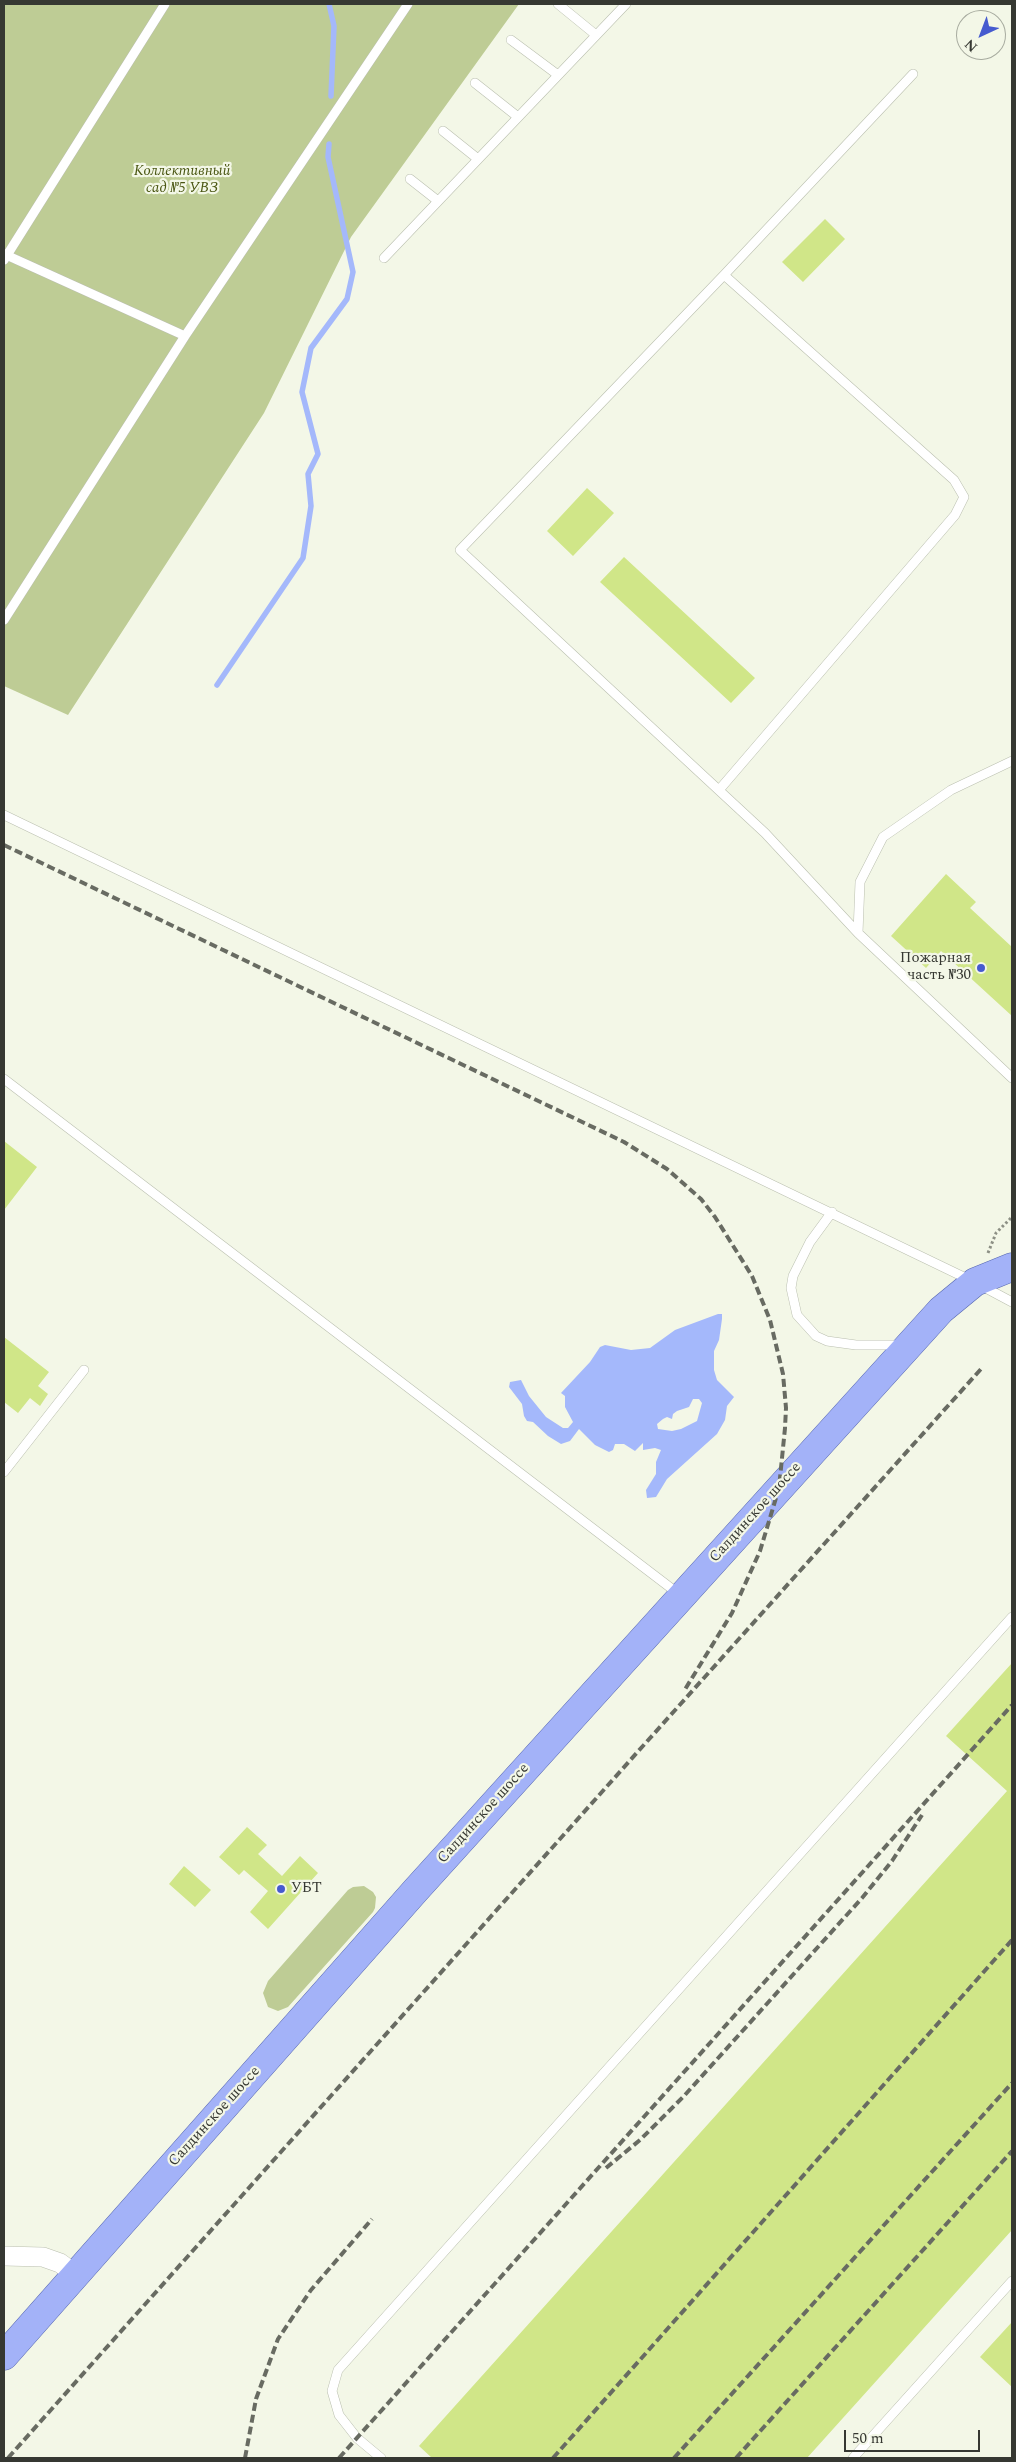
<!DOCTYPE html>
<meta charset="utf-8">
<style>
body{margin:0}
#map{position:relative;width:1016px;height:2462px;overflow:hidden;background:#f3f7e7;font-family:Spectral,serif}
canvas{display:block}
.frame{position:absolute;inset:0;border:5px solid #363832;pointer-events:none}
.north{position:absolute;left:956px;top:10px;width:50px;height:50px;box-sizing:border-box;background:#f3f7e7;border:1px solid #a7ab9f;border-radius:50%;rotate:223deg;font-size:14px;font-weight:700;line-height:20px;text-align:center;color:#363832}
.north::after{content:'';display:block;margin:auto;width:18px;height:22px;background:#465bcf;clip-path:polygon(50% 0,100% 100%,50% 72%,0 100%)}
.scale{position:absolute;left:844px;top:2430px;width:136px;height:22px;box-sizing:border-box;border:2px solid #363832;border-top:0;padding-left:6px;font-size:15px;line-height:18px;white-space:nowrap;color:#363832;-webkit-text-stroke:4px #f3f7e7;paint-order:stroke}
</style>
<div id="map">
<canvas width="1016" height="2462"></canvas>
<div class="frame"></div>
<div class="north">N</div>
<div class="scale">50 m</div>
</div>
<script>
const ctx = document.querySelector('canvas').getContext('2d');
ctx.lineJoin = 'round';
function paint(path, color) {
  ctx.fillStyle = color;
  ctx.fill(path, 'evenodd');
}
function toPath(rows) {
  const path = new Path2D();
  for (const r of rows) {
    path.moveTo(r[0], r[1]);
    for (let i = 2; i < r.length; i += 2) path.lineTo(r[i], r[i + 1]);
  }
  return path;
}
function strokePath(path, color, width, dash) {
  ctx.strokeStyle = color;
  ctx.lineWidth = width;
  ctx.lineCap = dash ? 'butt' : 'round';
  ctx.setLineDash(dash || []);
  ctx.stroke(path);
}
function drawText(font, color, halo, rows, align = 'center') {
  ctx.font = font + ' Spectral,serif';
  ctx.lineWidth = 4.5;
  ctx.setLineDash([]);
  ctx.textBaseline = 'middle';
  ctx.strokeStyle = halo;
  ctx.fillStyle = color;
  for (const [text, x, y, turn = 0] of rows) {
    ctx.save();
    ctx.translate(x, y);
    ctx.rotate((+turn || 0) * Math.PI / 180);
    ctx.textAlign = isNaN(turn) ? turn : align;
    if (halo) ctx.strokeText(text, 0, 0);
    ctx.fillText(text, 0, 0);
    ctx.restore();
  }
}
paint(toPath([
 [4,4,519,4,351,237,264,413,68,715,4,686],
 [364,1886,373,1892,376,1897,375,1908,373,1912,288,2007,278,2011,268,2007,263,1993,268,1981,348,1890,353,1887]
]), '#becc95');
paint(toPath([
 [718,1314,722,1314,722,1319,719,1340,714,1351,714,1370,717,1380,734,1397,727,1406,725,1420,717,1434,667,1479,656,1497,647,1498,646,1490,656,1474,656,1462,661,1450,655,1448,643,1450,643,1443,635,1451,624,1444,615,1444,613,1450,609,1452,595,1445,579,1429,570,1441,561,1444,548,1436,533,1422,527,1421,524,1416,522,1404,509,1387,510,1382,521,1380,529,1396,546,1417,563,1428,568,1428,573,1422,565,1407,565,1396,561,1393,590,1362,600,1347,605,1345,631,1350,650,1348,675,1330],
 [693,1399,699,1399,702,1403,697,1421,681,1429,672,1431,658,1429,657,1424,663,1419,667,1417,672,1419,673,1414,677,1411,689,1407]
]), '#a4b8fb');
strokePath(toPath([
 [329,4,334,26,331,96],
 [217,685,303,558,311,506,308,474,318,454,302,392,311,348,347,299,353,272,328,157,329,144]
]), '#a4b8fb', 5.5);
paint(toPath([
 [825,219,845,239,803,282,782,262],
 [587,488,614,513,573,556,547,531],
 [624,557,755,678,731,703,600,582],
 [946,874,976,902,970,908,1012,947,1012,1016,941,951,926,968,891,936],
 [4,1141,37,1167,4,1210],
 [4,1337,49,1372,38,1386,48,1394,40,1406,30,1398,18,1413,4,1402],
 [1012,1663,1012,2230,807,2458,432,2458,419,2446,1007,1791,946,1736],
 [247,1827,267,1845,258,1854,282,1876,300,1856,318,1873,268,1929,250,1912,268,1891,244,1870,239,1875,219,1857],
 [184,1866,211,1890,195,1907,169,1884],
 [1012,2322,1012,2387,980,2357]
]), '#d0e688');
const service = toPath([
 [558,4,596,35],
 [511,40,558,75],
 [913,74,724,275,460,550,765,833,858,933,1012,1078],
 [475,83,518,117],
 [443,131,478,159],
 [410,179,438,201],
 [4,254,185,336],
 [384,258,626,4],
 [4,260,165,4],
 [4,620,185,336,408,4],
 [719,790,955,515,964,497,954,480,724,275],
 [4,815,970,1280],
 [858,933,860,882,883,837,951,790,1012,761],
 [4,1079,680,1595],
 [832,1212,810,1242,793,1276,791,1288,797,1315,816,1336,827,1341,856,1345,901,1345],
 [982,1286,1012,1302],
 [4,1472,84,1370],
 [381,2458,357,2438,339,2415,332,2391,338,2370,1012,1617],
 [853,2458,1012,2281]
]);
const minor = toPath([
 [4,2256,43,2257,60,2263,75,2274]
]);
const primary = toPath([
 [4,2356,415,1891,941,1310,975,1282,1012,1267]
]);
strokePath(service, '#babfaf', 10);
strokePath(minor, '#babfaf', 20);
strokePath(primary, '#5566af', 29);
strokePath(toPath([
 [988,1253,996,1233,1012,1217]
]), '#8d9085', 3, [2.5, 2.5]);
strokePath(service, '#fff', 9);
strokePath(minor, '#fff', 19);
strokePath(primary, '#a3b2f8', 28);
strokePath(toPath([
 [4,845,624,1142,667,1169,701,1199,715,1217,752,1276,770,1320,783,1374,786,1408,785,1428,779,1488,760,1551,732,1613,684,1691],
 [606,2168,640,2140,684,2096,862,1898,892,1861,922,1815],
 [8,2458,642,1747,981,1369],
 [245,2458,256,2399,278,2339,311,2290,372,2219],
 [339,2458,1012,1705],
 [553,2458,1012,1940],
 [674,2458,1012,2083],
 [736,2458,1012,2151]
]), '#686b62', 4, [8, 4]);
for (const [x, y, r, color] of [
 [981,968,5,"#465bcf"],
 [281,1889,5,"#465bcf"]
]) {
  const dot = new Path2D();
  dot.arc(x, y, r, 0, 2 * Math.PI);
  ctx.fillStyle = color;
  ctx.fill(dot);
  strokePath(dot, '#f3f7e7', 2);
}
drawText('italic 15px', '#4a5612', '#f3f7e7', [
 ["Коллективный",182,172],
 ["сад №5 УВЗ",182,189]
]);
drawText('15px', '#363832', '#f3f7e7', [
 ["Пожарная",971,959],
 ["часть №30",971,976],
 ["УБТ",291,1889,"left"]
], 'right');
drawText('15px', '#363832', '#f3f7e7', [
 ["Салдинское шоссе",756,1513,-48],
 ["Салдинское шоссе",484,1814,-48],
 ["Салдинское шоссе",215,2117,-48]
]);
</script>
